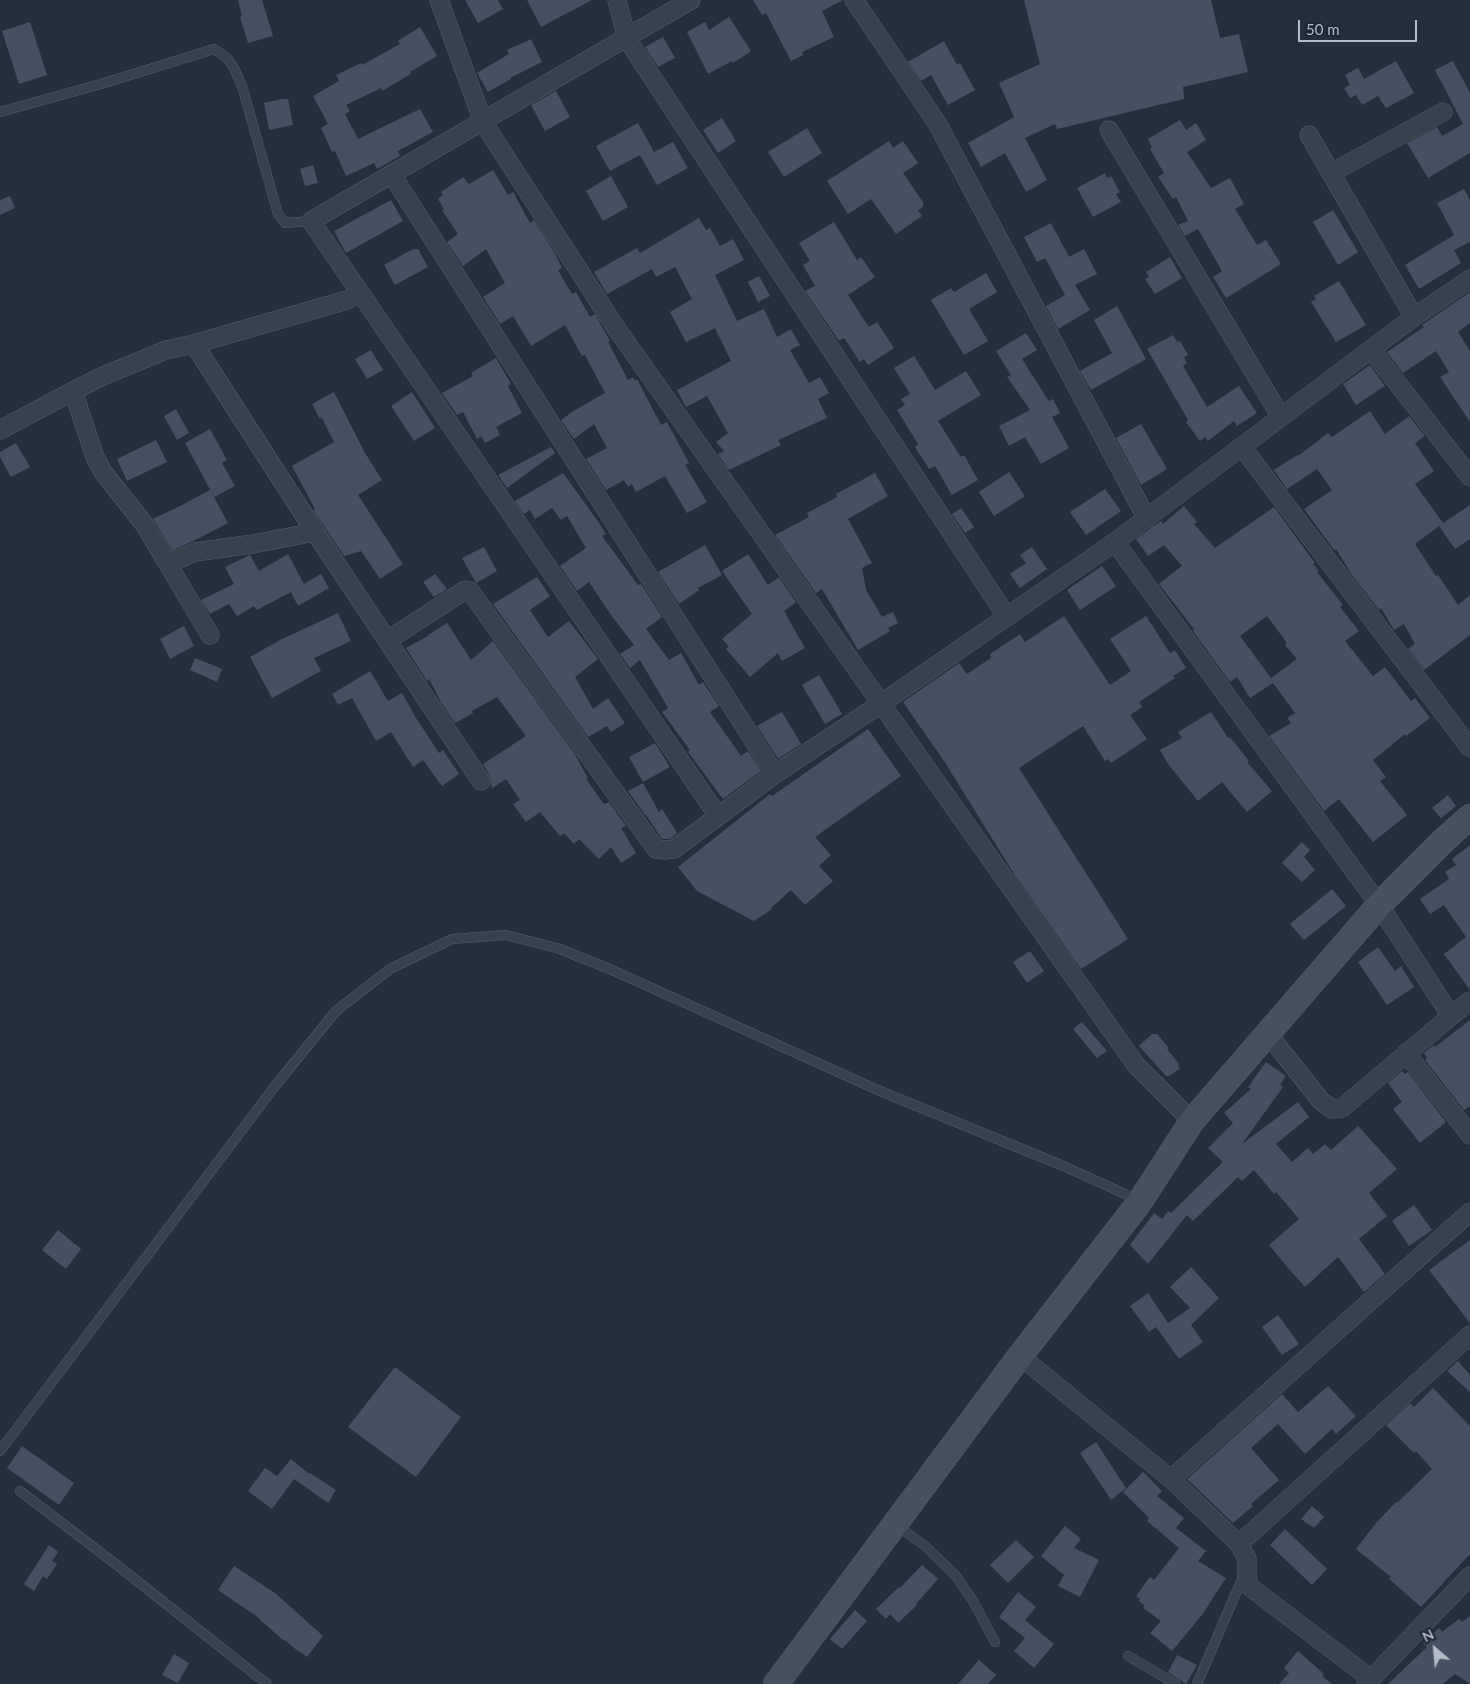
<!DOCTYPE html>
<style>
body{margin:0}
#map{position:relative;width:1470px;height:1684px;overflow:hidden;background:#242f3e;font-family:Lato,sans-serif}
canvas{display:block}
.north{position:absolute;left:1410px;top:1624px;width:50px;height:50px;-webkit-text-stroke:4px #1d2633;paint-order:stroke;rotate:333deg;font-size:14px;font-weight:700;line-height:20px;text-align:center;color:#b4bcc9}
.north::after{content:'';display:block;margin:auto;width:18px;height:22px;background:#b4bcc9;clip-path:polygon(50% 0,100% 100%,50% 72%,0 100%)}
.scale{position:absolute;left:1298px;top:20px;width:119px;height:22px;box-sizing:border-box;border:2px solid #b4bcc9;border-top:0;padding-left:6px;font-size:15px;line-height:18px;white-space:nowrap;color:#b4bcc9;-webkit-text-stroke:4px #1d2633;paint-order:stroke}
</style>
<div id="map">
<canvas width="1470" height="1684"></canvas>
<div class="north">N</div>
<div class="scale">50 m</div>
</div>
<script>
const ctx = document.querySelector('canvas').getContext('2d');
ctx.lineJoin = 'round';
function paint(path, color) {
  ctx.fillStyle = color;
  ctx.fill(path, 'evenodd');
}
function toPath(rows) {
  const path = new Path2D();
  for (const r of rows) {
    path.moveTo(r[0], r[1]);
    for (let i = 2; i < r.length; i += 2) path.lineTo(r[i], r[i + 1]);
  }
  return path;
}
function strokePath(path, color, width, dash) {
  ctx.strokeStyle = color;
  ctx.lineWidth = width;
  ctx.lineCap = dash ? 'butt' : 'round';
  ctx.setLineDash(dash || []);
  ctx.stroke(path);
}
paint(toPath([
 [238,0,262,0,273,36,248,43,240,17,242,16],
 [465,0,498,0,503,9,478,23],
 [527,0,592,0,541,27],
 [753,0,843,0,822,11,834,37,802,52,803,55,791,61,766,13,762,15],
 [1024,0,1211,0,1220,38,1239,34,1248,72,1183,87,1184,99,1057,129,1055,124,1025,138,1047,180,1026,192,1005,153,981,167,968,143,1014,117,999,83,1040,64],
 [729,17,751,51,733,63,732,61,708,74,687,32,705,22,709,30],
 [30,22,47,75,19,84,2,31],
 [420,27,437,56,410,72,411,74,382,91,381,88,346,105,350,111,345,114,358,139,420,109,433,132,398,151,400,156,377,169,374,163,346,176,335,151,332,152,321,128,328,124,313,96,339,81,336,75,361,63,362,65,400,44,398,41],
 [663,37,675,58,658,67,645,47],
 [531,39,542,62,510,78,511,79,488,92,477,73,509,54,507,50],
 [944,41,957,65,960,63,975,90,948,105,931,75,921,81,908,62],
 [1396,61,1414,93,1386,108,1378,96,1362,105,1356,95,1350,98,1344,88,1350,85,1345,75,1358,68,1364,79],
 [1453,61,1470,93,1470,153,1428,178,1407,143,1437,127,1442,136,1463,124,1435,70],
 [556,91,570,117,545,131,531,105],
 [282,99,288,99,293,125,269,130,264,103],
 [722,118,736,141,718,153,703,130],
 [1180,120,1186,130,1196,123,1206,140,1187,152,1211,188,1230,178,1244,204,1235,209,1257,245,1266,240,1281,264,1226,298,1213,277,1222,271,1198,229,1185,236,1178,225,1188,221,1176,197,1173,199,1158,177,1164,173,1150,149,1152,148,1148,139],
 [638,123,654,152,673,142,688,168,657,185,640,155,610,171,596,146],
 [807,128,822,153,784,177,768,152],
 [889,141,893,148,903,141,918,163,903,173,923,202,923,207,918,210,922,216,896,234,871,199,848,214,827,181],
 [313,165,318,183,305,186,300,169],
 [493,170,508,195,513,192,530,223,534,220,555,253,562,268,558,270,572,294,576,292,590,317,595,314,601,325,610,341,608,342,628,380,633,377,635,381,637,379,661,425,667,422,689,463,685,465,707,502,687,513,665,476,636,492,632,484,628,487,624,480,606,490,586,459,607,448,594,424,574,439,561,420,575,410,605,393,585,355,582,356,565,325,531,346,513,316,500,324,483,297,505,283,486,249,463,266,447,242,458,234,442,210,444,209,438,199,443,195,441,192,463,177,469,184],
 [1105,173,1107,178,1111,176,1120,192,1116,194,1121,202,1093,217,1077,188],
 [611,176,628,207,603,221,586,191],
 [1464,189,1470,200,1470,242,1454,250,1461,263,1419,289,1405,265,1454,235,1437,203],
 [10,196,15,208,0,215,0,200],
 [391,200,403,221,346,253,334,231],
 [1333,210,1358,252,1338,265,1313,222],
 [699,218,706,230,710,228,720,246,733,239,744,260,715,275,737,321,764,309,777,337,791,329,800,345,790,350,809,383,820,377,829,393,818,399,827,418,778,440,781,445,729,470,718,454,724,451,716,442,728,433,707,396,686,407,677,390,731,361,715,328,686,342,670,312,692,299,675,267,656,277,652,269,607,294,594,272,637,248,640,253],
 [834,222,857,260,861,257,875,277,848,295,869,327,877,322,894,348,868,365,864,359,860,362,844,338,839,341,805,291,815,286,803,265,810,261,799,243],
 [1051,223,1069,257,1084,249,1097,274,1075,285,1090,310,1058,329,1046,306,1065,295,1045,258,1037,262,1024,237],
 [413,249,418,249,428,267,395,285,384,265],
 [1170,257,1182,278,1155,294,1145,279,1149,277,1146,272],
 [986,273,997,292,969,309,988,341,964,355,931,300,951,288,954,292],
 [759,276,770,296,758,302,748,282],
 [1339,281,1366,325,1336,342,1311,302,1316,299,1314,296],
 [1470,292,1470,323,1458,332,1470,351,1470,422,1440,377,1449,372,1436,351,1403,373,1387,352,1424,327,1422,325],
 [1117,306,1146,359,1091,390,1080,371,1112,353,1094,320],
 [1026,333,1037,350,1022,359,1049,401,1053,399,1060,413,1052,417,1069,448,1041,464,1025,437,1009,446,999,426,1030,410,1007,377,1011,375,996,351],
 [1173,335,1177,342,1180,341,1188,355,1184,357,1187,363,1183,366,1207,407,1239,386,1257,413,1237,426,1234,421,1208,441,1205,437,1200,441,1186,422,1188,420,1147,349],
 [371,350,383,370,367,379,355,359],
 [914,356,935,390,966,371,981,395,938,421,961,457,964,455,978,480,952,495,935,466,929,469,915,447,918,444,897,410,905,405,901,399,910,394,894,368],
 [496,358,511,384,508,386,522,413,496,427,500,435,485,443,481,436,477,439,463,412,457,415,442,393,473,376,471,373],
 [1370,365,1385,386,1356,405,1343,384],
 [334,392,365,453,382,480,358,495,403,564,380,579,361,551,344,556,313,510,315,509,292,466,334,442,322,418,320,419,312,404],
 [412,392,435,428,414,441,391,406],
 [176,409,189,433,177,440,164,416],
 [1370,411,1385,434,1409,416,1425,436,1415,443,1434,471,1415,484,1443,523,1415,544,1436,576,1438,575,1458,605,1470,595,1470,635,1424,670,1408,649,1415,644,1404,624,1394,630,1381,608,1379,610,1352,575,1336,549,1334,550,1304,509,1332,490,1317,469,1287,489,1274,470,1297,455,1298,456,1328,433,1332,437],
 [1141,424,1167,469,1141,485,1116,438],
 [210,429,227,460,222,463,235,486,214,497,185,443],
 [156,440,167,462,127,481,117,459],
 [16,443,30,467,11,477,0,457,0,452],
 [551,447,555,453,507,488,498,475],
 [1009,472,1025,496,994,516,979,492],
 [563,473,597,520,606,534,602,536,638,585,641,584,662,617,646,629,669,660,681,653,699,685,703,682,719,706,710,712,741,756,748,751,761,771,723,799,688,752,690,750,662,712,668,708,640,660,630,668,620,654,634,645,611,615,589,582,577,591,560,566,586,548,567,516,561,520,552,508,535,519,530,510,524,514,515,501],
 [875,473,888,496,848,519,872,563,862,568,866,590,882,617,893,612,898,623,888,628,890,631,858,650,822,589,816,593,775,535,809,517,807,513,837,497,836,494],
 [1105,489,1121,511,1086,535,1070,512],
 [210,490,228,523,201,537,172,551,153,519,180,506],
 [1470,505,1470,539,1455,549,1439,526],
 [1184,506,1197,522,1194,524,1215,548,1274,507,1315,563,1313,564,1319,571,1317,572,1343,605,1340,607,1359,631,1345,641,1373,676,1385,667,1411,701,1415,698,1430,718,1406,736,1405,734,1373,760,1386,777,1380,781,1407,815,1373,842,1339,799,1324,811,1269,736,1291,723,1287,718,1295,713,1273,683,1250,698,1237,677,1230,682,1193,631,1194,629,1159,584,1182,566,1164,545,1148,556,1136,539,1161,521,1163,524],
 [1267,616,1287,643,1285,645,1297,659,1271,678,1240,636],
 [961,508,974,527,965,533,952,514],
 [705,545,722,575,698,588,699,590,679,604,658,572],
 [484,547,497,571,476,583,462,558],
 [1032,547,1047,569,1020,588,1010,574,1026,563,1020,555],
 [288,554,304,584,321,574,329,588,298,606,291,592,257,610,254,606,237,616,229,604,210,614,201,600,234,584,225,567,250,555,259,571],
 [748,554,768,585,779,577,796,602,784,611,805,648,782,661,778,653,750,677,726,649,729,647,722,639,752,614,722,571],
 [1102,566,1116,586,1080,610,1067,590],
 [435,574,447,589,434,597,423,582],
 [537,577,550,596,530,610,548,637,569,621,598,659,575,677,593,709,608,698,625,723,611,732,607,726,588,737,493,604],
 [338,613,351,641,314,658,321,671,272,698,250,657,280,640],
 [1064,616,1110,685,1131,671,1110,639,1146,616,1170,653,1175,650,1186,668,1173,676,1175,678,1139,702,1142,707,1130,715,1147,739,1111,763,1108,759,1105,761,1083,726,1019,768,1128,939,1081,969,1016,877,944,761,903,702,959,663,967,674,991,658,990,654,1020,634,1025,642],
 [447,623,471,660,493,641,574,753,588,778,586,779,604,804,609,802,626,826,621,828,636,853,621,863,611,847,599,859,579,839,574,844,564,833,560,836,540,812,526,822,513,804,520,800,506,779,492,788,490,776,483,764,526,736,497,697,472,711,473,713,455,723,441,702,429,679,427,681,406,648,428,636,428,635],
 [184,626,194,646,170,659,160,639],
 [195,658,222,669,217,682,190,670],
 [370,671,388,701,402,693,416,718,439,753,443,750,459,774,442,786,423,760,413,767,391,732,376,741,352,698,338,705,332,694],
 [819,675,842,714,825,724,802,685],
 [782,712,801,744,778,759,757,726],
 [1211,712,1228,738,1230,737,1249,761,1247,762,1272,791,1247,812,1222,782,1198,801,1168,764,1160,750,1182,738,1178,732],
 [868,729,901,776,815,837,831,855,819,866,833,881,805,905,791,890,771,908,772,909,754,921,697,891,678,867,770,794,772,796],
 [655,743,670,767,643,782,629,757],
 [643,783,659,812,662,809,677,833,670,839,662,839,646,815,645,815,628,791],
 [1448,795,1456,806,1441,818,1432,808],
 [1302,842,1310,850,1304,857,1315,870,1302,882,1282,863],
 [1470,845,1470,990,1444,954,1466,937,1444,905,1430,914,1420,899,1449,879,1445,872,1456,865,1452,859],
 [1332,889,1346,906,1304,940,1290,924],
 [1378,947,1395,971,1401,966,1414,987,1387,1005,1358,962],
 [1030,951,1044,971,1027,983,1013,962],
 [1470,1020,1470,1106,1464,1110,1425,1060,1427,1058,1424,1053,1434,1045,1435,1047],
 [1082,1022,1107,1051,1097,1058,1073,1029],
 [1152,1034,1157,1034,1169,1048,1167,1049,1179,1064,1178,1066,1180,1068,1170,1076,1166,1076,1139,1046],
 [1266,1062,1286,1076,1280,1085,1283,1087,1242,1144,1298,1102,1309,1117,1276,1144,1292,1162,1308,1148,1313,1154,1325,1144,1331,1150,1358,1126,1397,1169,1369,1193,1387,1216,1359,1239,1385,1274,1364,1292,1338,1257,1305,1287,1289,1269,1269,1245,1299,1219,1276,1192,1274,1194,1254,1170,1242,1181,1238,1177,1193,1221,1187,1215,1148,1264,1130,1245,1154,1213,1162,1219,1168,1211,1171,1213,1223,1162,1208,1148,1233,1123,1224,1113,1251,1089,1248,1087],
 [1402,1071,1405,1074,1408,1072,1446,1122,1420,1143,1393,1109,1402,1102,1388,1083],
 [1414,1205,1432,1230,1409,1246,1392,1221],
 [58,1230,81,1249,66,1269,42,1250],
 [1470,1240,1470,1323,1429,1270],
 [1191,1267,1219,1298,1191,1325,1203,1342,1179,1359,1156,1327,1149,1332,1130,1306,1148,1293,1168,1323,1190,1308,1170,1287],
 [1278,1315,1299,1344,1282,1355,1262,1327],
 [1458,1361,1470,1375,1470,1392,1447,1371],
 [395,1367,461,1417,416,1477,348,1427],
 [1328,1386,1356,1416,1336,1434,1332,1429,1305,1454,1278,1424,1251,1448,1279,1480,1251,1504,1253,1506,1233,1523,1187,1479,1282,1394,1298,1412],
 [1433,1388,1470,1426,1470,1554,1421,1607,1389,1579,1391,1577,1356,1549,1376,1523,1396,1502,1397,1503,1432,1469,1416,1451,1414,1453,1386,1425,1410,1403,1414,1407],
 [1096,1442,1126,1488,1111,1500,1080,1453],
 [22,1446,74,1483,59,1505,7,1468],
 [291,1459,309,1474,310,1473,336,1490,328,1503,294,1479,272,1509,248,1491,265,1468,277,1476],
 [1143,1472,1162,1491,1157,1496,1184,1518,1176,1528,1206,1551,1198,1561,1226,1578,1202,1615,1172,1651,1150,1633,1161,1621,1143,1608,1145,1606,1139,1601,1140,1599,1136,1596,1150,1577,1154,1580,1179,1548,1147,1521,1149,1518,1123,1492],
 [1312,1506,1324,1517,1314,1528,1301,1519],
 [1065,1526,1081,1539,1074,1548,1099,1560,1080,1597,1058,1586,1064,1575,1041,1556],
 [1285,1529,1327,1569,1312,1585,1270,1545],
 [1016,1540,1034,1557,1008,1583,990,1565],
 [49,1545,58,1552,52,1561,57,1564,47,1579,43,1576,34,1591,24,1584],
 [922,1565,938,1579,916,1604,917,1605,898,1623,890,1614,886,1619,876,1609,899,1587,900,1588],
 [234,1566,275,1593,323,1636,307,1657,294,1648,285,1640,284,1641,256,1616,218,1590],
 [1018,1592,1036,1607,1025,1620,1054,1644,1034,1668,1014,1651,1025,1638,999,1617],
 [855,1610,867,1621,842,1649,830,1639],
 [1470,1616,1470,1684,1455,1674,1443,1684,1388,1684,1427,1647,1423,1643,1439,1628,1442,1632,1459,1619,1462,1622],
 [1298,1651,1324,1674,1322,1676,1332,1684,1279,1684,1289,1673,1284,1668],
 [174,1654,189,1663,178,1683,162,1675],
 [1177,1655,1197,1665,1186,1684,1168,1672],
 [979,1660,996,1675,988,1684,958,1684]
]), '#455162');
const lane = toPath([
 [0,112,101,84,214,49,227,58,234,68,242,86,278,214,285,223,311,221],
 [0,1451,275,1086,336,1011,390,969,452,939,506,935,560,949,612,970,880,1091,1061,1165,1123,1193,1137,1201],
 [20,1491,117,1565,267,1684],
 [897,1526,924,1545,956,1576,973,1601,995,1642],
 [1128,1656,1176,1684],
 [1197,1684,1245,1572]
]);
const street = toPath([
 [439,0,483,122,614,325,1136,1065,1192,1121],
 [617,0,627,39,1007,617],
 [691,0,311,221,718,816],
 [854,0,937,123,1147,519],
 [1109,130,1281,417],
 [1309,135,1414,317],
 [1331,173,1443,112],
 [392,175,775,774],
 [194,344,315,532,481,781],
 [1371,349,1470,477],
 [0,430,73,391],
 [1242,447,1470,748],
 [1115,542,1379,905,1451,1016],
 [168,564,195,552,253,544,315,532],
 [210,635,144,524,103,472,95,457,73,391,103,376,166,350,194,344,347,300,360,293],
 [388,640,465,590,470,591,656,849,665,850,674,849,775,774,882,703,1115,542,1414,317,1470,279],
 [1268,1034,1321,1101,1332,1109,1342,1108,1451,1016,1470,1001],
 [1406,1053,1470,1135],
 [1020,1356,1171,1479,1239,1544,1247,1559,1247,1577,1250,1587,1370,1678],
 [1171,1479,1470,1212],
 [1239,1544,1470,1335],
 [1366,1684,1470,1576]
]);
const secondary = toPath([
 [776,1684,1020,1356,1139,1203,1192,1121,1379,905,1444,840,1470,817]
]);
strokePath(lane, '#565f6c', 10);
strokePath(street, '#565f6c', 19);
strokePath(secondary, '#565f6c', 26);
strokePath(lane, '#38414e', 9);
strokePath(street, '#38414e', 18);
strokePath(secondary, '#465061', 25);
</script>
